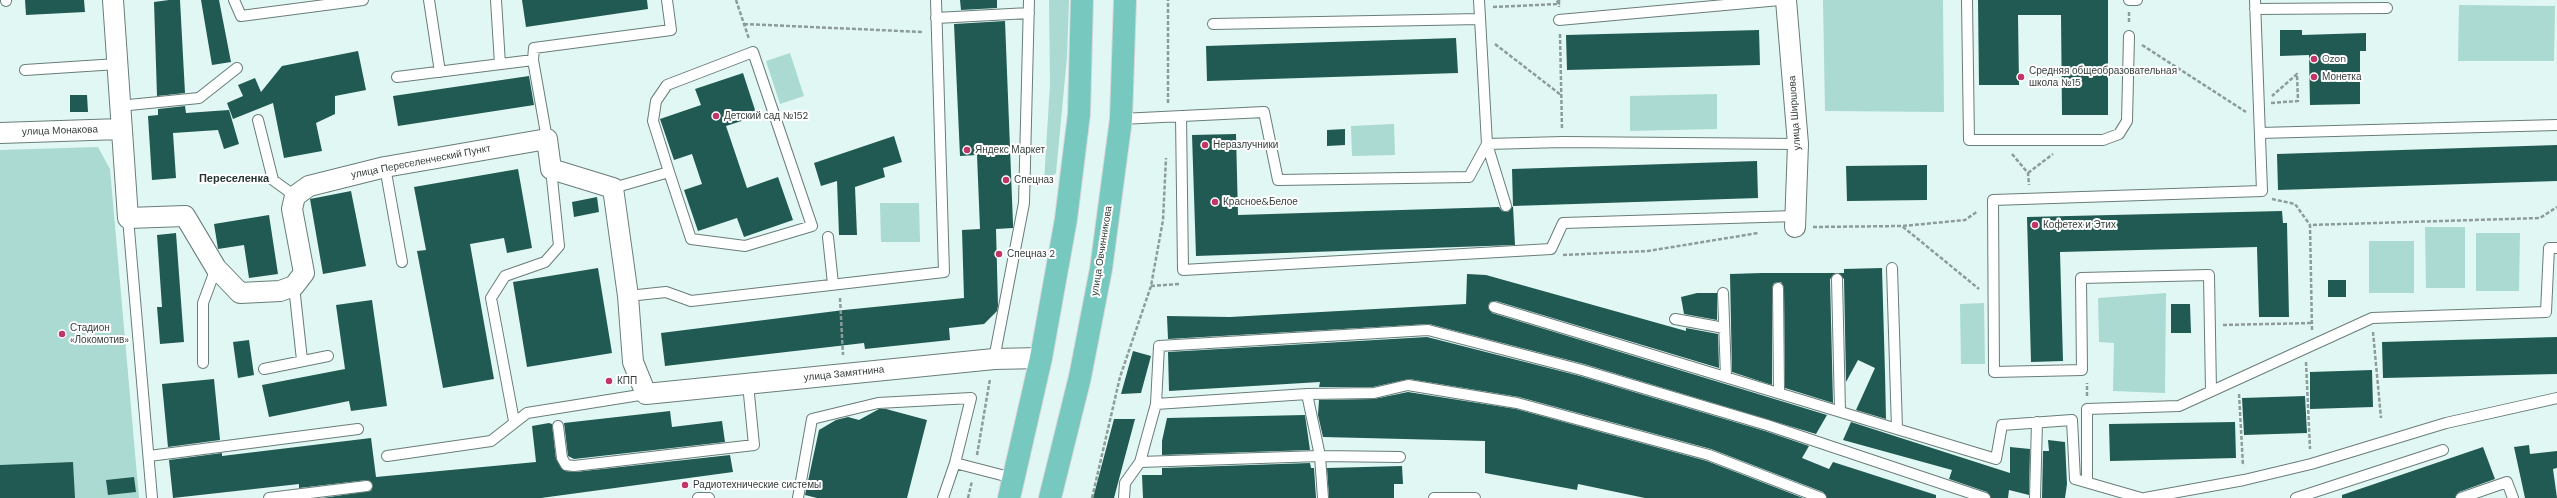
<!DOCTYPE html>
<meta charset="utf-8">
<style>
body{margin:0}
canvas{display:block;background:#e1f7f3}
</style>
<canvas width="2557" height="498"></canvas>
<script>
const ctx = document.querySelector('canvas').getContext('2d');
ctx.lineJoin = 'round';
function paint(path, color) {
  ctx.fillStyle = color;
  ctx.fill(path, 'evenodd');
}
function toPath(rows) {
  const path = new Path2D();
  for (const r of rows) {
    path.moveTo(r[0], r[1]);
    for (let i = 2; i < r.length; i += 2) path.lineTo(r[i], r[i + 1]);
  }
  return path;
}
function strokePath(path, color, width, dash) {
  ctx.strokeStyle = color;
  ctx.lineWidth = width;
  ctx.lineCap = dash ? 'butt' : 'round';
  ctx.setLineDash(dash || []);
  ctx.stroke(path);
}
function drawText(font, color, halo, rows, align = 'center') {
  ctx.font = font + ' "DM Sans",sans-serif';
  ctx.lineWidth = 4;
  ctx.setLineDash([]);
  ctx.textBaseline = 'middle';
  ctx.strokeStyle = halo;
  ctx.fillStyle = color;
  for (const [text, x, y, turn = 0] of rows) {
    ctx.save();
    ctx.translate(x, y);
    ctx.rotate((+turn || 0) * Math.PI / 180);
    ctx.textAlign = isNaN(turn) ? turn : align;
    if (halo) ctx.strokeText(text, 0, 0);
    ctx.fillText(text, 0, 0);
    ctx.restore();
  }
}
paint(toPath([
 [1049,0,1069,0,1067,57,1056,173,1044,182,1050,84],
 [1823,0,1943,0,1944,112,1825,111],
 [2459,5,2555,6,2554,61,2458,61],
 [790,53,804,96,780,104,766,61],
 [1717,94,1717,129,1630,131,1630,96],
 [1394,124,1395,155,1352,156,1351,126],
 [98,147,110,169,139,498,0,498,0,150],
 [880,203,919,203,920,242,881,242],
 [2425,227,2465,227,2465,288,2426,288],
 [2476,233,2520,233,2519,291,2476,291],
 [2369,241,2414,241,2414,293,2369,293],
 [2166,293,2165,393,2113,391,2114,343,2099,342,2098,298],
 [1984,303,1985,364,1961,364,1960,304]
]), '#aadad2');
paint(toPath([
 [25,0,84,0,85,12,26,15],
 [169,0,180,0,185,93,157,96,154,2],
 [201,0,219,0,231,62,212,65],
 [522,0,647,0,648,9,526,27],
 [960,0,997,0,997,8,961,10],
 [1978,0,2108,0,2108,115,2062,115,2061,15,2018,15,2019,85,1979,85],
 [1005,21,1013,224,1013,228,996,229,998,306,997,311,984,324,949,328,950,340,865,349,864,343,665,366,661,333,844,310,964,298,962,230,980,229,977,155,960,156,954,24],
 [1759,30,1760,65,1567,70,1566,35],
 [2280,30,2302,30,2302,35,2366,33,2366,51,2360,51,2360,104,2310,105,2309,55,2280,56],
 [1456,38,1458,73,1207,81,1206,46],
 [358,51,366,90,335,96,335,114,316,123,322,151,284,158,273,103,233,119,227,103,243,96,238,85,255,78,261,92,282,66],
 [743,73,757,116,726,126,747,188,778,177,793,220,744,237,737,218,698,231,684,190,702,184,692,154,674,160,660,119,701,105,695,89],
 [529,76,534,105,398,126,393,96],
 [70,95,87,95,88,112,70,112],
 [185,106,186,113,229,110,239,144,224,149,218,130,173,133,176,178,152,180,148,116,158,115,158,109],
 [1345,129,1345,145,1327,146,1327,130],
 [1236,134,1238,215,1499,207,1502,211,1508,212,1513,206,1512,169,1727,162,1757,161,1758,198,1513,206,1515,245,1196,256,1192,135],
 [894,136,902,162,883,168,885,177,855,187,857,235,839,235,837,181,821,186,814,163],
 [2557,145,2557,181,2278,190,2277,154],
 [1927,165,1927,200,1847,201,1846,166],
 [518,169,532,248,507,253,504,238,470,244,494,379,443,388,417,251,426,250,414,187],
 [351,191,366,266,323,274,310,199],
 [597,197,599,212,574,217,572,202],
 [2282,211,2283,223,2287,223,2289,317,2259,317,2257,247,2060,252,2063,361,2031,362,2027,217],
 [269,215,278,274,249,278,244,245,218,249,214,224],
 [176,233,184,342,160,344,157,307,162,307,157,235],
 [598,268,612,353,527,367,513,282],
 [1882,268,1885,373,1886,419,1856,410,1875,368,1858,360,1846,382,1844,279,1838,273,1844,273,1844,269],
 [1762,273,1836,273,1830,279,1833,403,1785,388,1784,288,1781,282,1774,283,1772,288,1772,385,1732,372,1730,274],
 [1467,274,1486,275,1686,331,1686,328,1718,334,1719,368,1496,301,1490,302,1488,306,1492,313,1827,415,1816,434,1584,364,1429,324,1168,339,1167,316,1230,317,1466,304],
 [2328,280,2346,280,2346,297,2328,297],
 [1697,293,1717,293,1717,320,1684,314,1681,297],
 [372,300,387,406,351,411,349,401,269,417,262,385,345,369,336,305],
 [2171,304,2190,304,2191,333,2171,333],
 [1427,337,1580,376,1765,431,1809,446,1802,458,1829,469,1833,462,1936,495,1936,498,1827,498,1823,492,1711,449,1519,397,1409,379,1373,387,1319,387,1320,382,1169,391,1168,352],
 [2557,337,2557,374,2383,378,2382,342],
 [249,340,254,375,238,378,233,342],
 [1133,351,1151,356,1141,393,1121,394],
 [2372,370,2373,407,2310,409,2310,372],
 [214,379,220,440,168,447,162,384],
 [1408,392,1516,409,1707,461,1803,498,1645,498,1578,484,1577,490,1485,473,1485,441,1323,437,1318,415,1319,400,1374,399],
 [2305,396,2307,433,2244,435,2242,398],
 [879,409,886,409,927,420,907,498,817,498,805,495,819,430,836,420,848,417,859,420],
 [670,411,672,427,722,421,725,442,574,459,568,456,564,423],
 [1305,415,1310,450,1162,455,1162,441,1167,418],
 [1114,419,1135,419,1114,498,1093,498],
 [1851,422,2010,473,2010,447,2030,449,2029,495,2009,490,2008,498,1991,498,1987,492,1949,479,1952,470,1843,440],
 [2235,422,2236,458,2110,461,2109,424],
 [549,423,552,424,556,459,565,471,575,472,730,455,733,472,541,498,322,498,371,491,373,485,367,480,299,488,299,484,173,498,169,460,222,453,222,456,371,438,376,477,536,462,532,426],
 [2048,440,2065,442,2067,484,2065,498,2042,498,2043,451,2049,451],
 [2529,445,2530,454,2557,451,2557,468,2553,469,2557,498,2525,498,2514,447],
 [2483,447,2495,479,2459,492,2455,498,2342,498,2342,495],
 [73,462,75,498,0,498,0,465],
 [1310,463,1311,468,1314,468,1316,498,1143,498,1142,475,1162,475,1162,468],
 [1402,466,1403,484,1394,484,1394,498,1329,498,1327,468],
 [134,477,136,492,108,495,106,480]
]), '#215a53');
const lane = toPath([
 [6,0,6,1],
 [234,0,241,16,363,0],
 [429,0,440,72],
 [496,0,500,64],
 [1479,0,1487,144,1506,206],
 [1967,0,1969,140,2103,140,2119,134,2127,121,2129,36],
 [2129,0,2137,0],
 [2255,9,2387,8],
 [936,18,1029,13],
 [1559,20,1780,0],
 [1213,24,1480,19],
 [25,70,117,64],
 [397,77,533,60],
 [119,106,199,98,237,68],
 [1181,116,1183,270,1551,249,1563,223,1796,216],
 [1121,119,1264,112,1278,180,1469,177,1487,144,1563,142,1798,144],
 [258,120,273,180,295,196],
 [2260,133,2557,125],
 [547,139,533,60,534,48,671,30,667,0],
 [385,167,402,262],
 [613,188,669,172,691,239,745,246,812,226,753,52,667,85,656,101,653,121,669,172],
 [128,218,152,498],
 [828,237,833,284],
 [1892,268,1897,429],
 [1837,279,1840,411],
 [294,286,302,360],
 [1778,288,1779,392],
 [1723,293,1726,377],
 [628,296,666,292,691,301,944,272,936,0],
 [1494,307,1996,459,2002,425,2072,420,2075,479,2141,498],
 [1675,319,1724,328],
 [994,359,1024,203,1029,0],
 [203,363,203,303,216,268],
 [264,369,328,356],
 [2211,391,2209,275,2081,278,2082,370,1994,372,1993,200,2262,191,2255,0],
 [1307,394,1320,456,1323,498],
 [1156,404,1307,394,1374,393,1408,385,1517,403,1709,455,1821,498],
 [514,421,491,298,505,276,545,262,559,246,551,169],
 [558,426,562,458,566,465,574,466,754,445,748,384],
 [149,456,358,429],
 [387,456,491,441,527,413,646,394],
 [1140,462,1320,456,1400,457],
 [955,463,1013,478],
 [2087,482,2087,409,2179,406,2372,318,2546,312,2549,248,2557,248],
 [269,498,367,486],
 [698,498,709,498],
 [798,498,812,419,878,403,971,398,955,463,943,498],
 [1124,498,1125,483,1140,462,1156,404,1159,346,1428,330,1582,370,1767,425,1985,498],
 [1434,498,1475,498],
 [2035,498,2037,422],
 [2145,498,2244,480,2311,464,2446,423,2557,398],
 [2296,498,2443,450],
 [2461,498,2507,482,2513,498]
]);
const street = toPath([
 [113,0,128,218,185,216,216,268,240,293,280,291,294,286,304,273,292,209,295,196,309,186,385,167,547,139,551,169,613,188,628,296,633,362,646,394,994,359,1041,358],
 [1786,0,1798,144,1795,227],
 [0,133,121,129]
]);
const primary = toPath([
 [1009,498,1041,358,1066,219,1079,114,1082,0],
 [1050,498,1080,377,1101,269,1121,119,1125,0]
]);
strokePath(lane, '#697d79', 12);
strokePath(street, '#697d79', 22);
strokePath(primary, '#d7d8d8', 24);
strokePath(toPath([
 [736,0,749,39],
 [1559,0,1559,7],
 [1493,7,1559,4,1556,0],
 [2129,12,2129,23],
 [744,24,923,32],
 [1560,34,1562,129],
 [1495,44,1561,95],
 [2142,45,2246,112],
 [1168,103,1168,0],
 [2271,103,2298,101,2297,74,2272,96],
 [2012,154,2028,173,2029,185],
 [2028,173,2053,154],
 [2272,199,2295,204,2310,225],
 [1903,226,1965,220,1978,211],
 [1813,227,1902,226,1979,289],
 [1563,255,1648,251,1758,233],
 [1151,286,1179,284],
 [840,298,843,355],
 [2223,325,2312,323],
 [2312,330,2310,225,2540,218,2557,207],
 [2373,332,2381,418],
 [2306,362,2310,449],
 [2239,394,2243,466],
 [2087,396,2087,383],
 [977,455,990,379],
 [968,498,972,481],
 [1092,498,1120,377,1151,286,1163,220,1166,158]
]), '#8c9c99', 2.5, [4, 2]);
strokePath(lane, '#fff', 10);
strokePath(street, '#fff', 20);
strokePath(primary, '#77c8bf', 22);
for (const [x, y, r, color] of [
 [2314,59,4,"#c13567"],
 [2021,77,4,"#c13567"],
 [2314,77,4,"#c13567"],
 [716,116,4,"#c13567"],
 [1205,145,4,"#c13567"],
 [967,150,4,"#c13567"],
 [1006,180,4,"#c13567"],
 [1215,202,4,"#c13567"],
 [2035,225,4,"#c13567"],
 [999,254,4,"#c13567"],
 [62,334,4,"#c13567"],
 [609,381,4,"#c13567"],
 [685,485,4,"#c13567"]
]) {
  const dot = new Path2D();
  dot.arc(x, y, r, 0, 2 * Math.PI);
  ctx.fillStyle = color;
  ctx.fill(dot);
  strokePath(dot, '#fff', 1.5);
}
drawText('10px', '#353e3c', '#fff', [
 ["Ozon",2322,59],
 ["Средняя общеобразовательная",2029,71],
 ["школа №15",2029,83],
 ["Монетка",2322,77],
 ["Детский сад №152",724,116],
 ["Неразлучники",1213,145],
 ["Яндекс Маркет",975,150],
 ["Спецназ",1014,180],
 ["Красное&Белое",1223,202],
 ["Кофетех и Этих",2043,225],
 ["Спецназ 2",1007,254],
 ["Стадион",70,328],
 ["«Локомотив»",70,340],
 ["КПП",617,381],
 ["Радиотехнические системы",693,485]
], 'left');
drawText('10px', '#353e3c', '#fff', [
 ["улица Ширшова",1795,113,-94],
 ["улица Монакова",60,131,-2],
 ["улица Переселенческий Пункт",421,162,-11],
 ["улица Овчинникова",1102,251,-81],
 ["улица Замятнина",844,374,-6]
]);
drawText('bold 11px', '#233532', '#fff', [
 ["Переселенка",234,179]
]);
</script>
